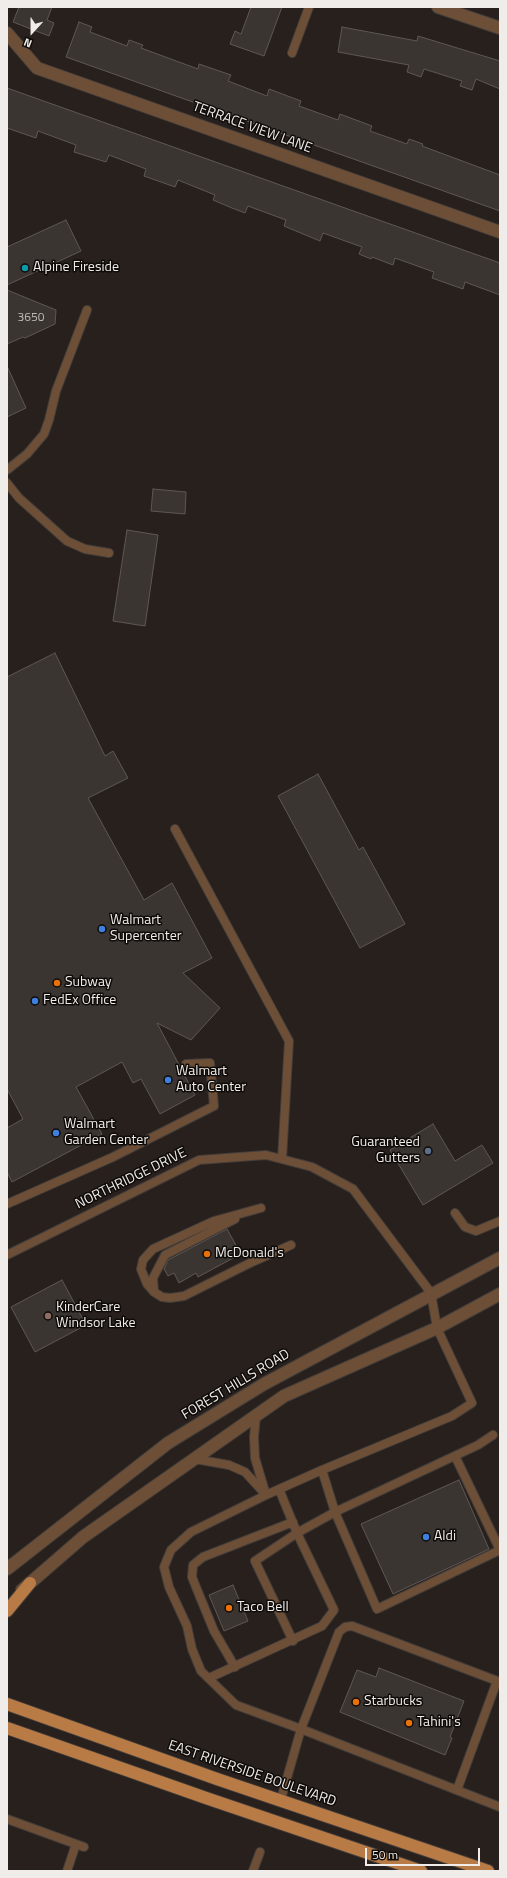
<!DOCTYPE html>
<style>
body{margin:0}
#map{position:relative;width:507px;height:1878px;overflow:hidden;background:#27201d;font-family:"Titillium Web",sans-serif}
canvas{display:block}
.frame{position:absolute;inset:0;border:8px solid #f0ece9;pointer-events:none}
.north{position:absolute;left:12px;top:12px;width:40px;height:40px;-webkit-text-stroke:3px #0e0b09;paint-order:stroke;rotate:201deg;font-size:11px;font-weight:700;line-height:16px;text-align:center;color:#f0ece9}
.north::after{content:'';display:block;margin:auto;width:14px;height:18px;background:#f0ece9;clip-path:polygon(50% 0,100% 100%,50% 72%,0 100%)}
.scale{position:absolute;left:365px;top:1848px;width:115px;height:18px;box-sizing:border-box;border:2px solid #f0ece9;border-top:0;padding-left:5px;font-size:12px;line-height:14px;white-space:nowrap;color:#f0ece9;-webkit-text-stroke:3px #0e0b09;paint-order:stroke}
</style>
<div id="map">
<canvas width="507" height="1878"></canvas>
<div class="frame"></div>
<div class="north">N</div>
<div class="scale">50 m</div>
</div>
<script>
const ctx = document.querySelector('canvas').getContext('2d');
ctx.lineJoin = 'round';
function paint(path, color) {
  ctx.fillStyle = color;
  ctx.fill(path, 'evenodd');
}
function toPath(rows) {
  const path = new Path2D();
  for (const r of rows) {
    path.moveTo(r[0], r[1]);
    for (let i = 2; i < r.length; i += 2) path.lineTo(r[i], r[i + 1]);
  }
  return path;
}
function strokePath(path, color, width, dash) {
  ctx.strokeStyle = color;
  ctx.lineWidth = width;
  ctx.lineCap = dash ? 'butt' : 'round';
  ctx.setLineDash(dash || []);
  ctx.stroke(path);
}
function drawText(font, color, halo, rows, align = 'center') {
  ctx.font = font + ' "Titillium Web",sans-serif';
  ctx.lineWidth = 3;
  ctx.setLineDash([]);
  ctx.textBaseline = 'middle';
  ctx.strokeStyle = halo;
  ctx.fillStyle = color;
  for (const [text, x, y, turn = 0] of rows) {
    ctx.save();
    ctx.translate(x, y);
    ctx.rotate((+turn || 0) * Math.PI / 180);
    ctx.textAlign = isNaN(turn) ? turn : align;
    if (halo) ctx.strokeText(text, 0, 0);
    ctx.fillText(text, 0, 0);
    ctx.restore();
  }
}
const building = toPath([
 [19,7,52,7,47,20,54,23,49,36,13,22,19,7],
 [251,7,282,7,264,56,230,44,235,31,241,34,251,7],
 [79,22,92,27,90,32,127,46,129,40,143,45,141,48,198,69,199,64,231,75,228,81,267,96,269,89,301,101,299,106,338,120,340,114,372,126,370,131,407,144,409,139,423,144,422,146,500,175,500,211,66,57,79,22],
 [342,27,417,41,418,36,500,61,500,89,476,79,472,90,460,86,462,81,424,69,421,77,407,72,409,65,338,52,342,27],
 [7,88,500,263,500,295,465,282,463,289,432,278,434,272,395,258,393,265,372,257,371,259,359,254,362,247,323,233,320,241,284,226,286,220,248,206,245,213,232,208,213,200,215,195,178,180,175,187,144,176,146,169,109,155,106,162,74,152,76,145,38,131,36,138,7,128,7,88],
 [66,220,81,251,7,285,7,247,66,220],
 [7,290,56,310,55,324,25,338,23,337,7,344,7,290],
 [7,366,26,408,7,417,7,366],
 [153,489,186,492,185,514,151,511,153,489],
 [127,530,158,535,145,626,113,621,127,530],
 [55,653,105,756,113,751,128,778,88,798,144,900,172,883,212,958,183,973,220,1008,191,1040,157,1023,195,1095,160,1114,141,1079,133,1083,122,1062,76,1087,102,1134,12,1182,7,1172,7,1128,23,1119,7,1089,7,677,55,653],
 [318,774,359,850,363,847,405,924,360,948,278,796,318,774],
 [433,1124,455,1161,482,1145,493,1163,423,1205,390,1150,433,1124],
 [227,1229,238,1249,232,1252,235,1257,198,1277,196,1273,179,1283,174,1273,168,1276,164,1269,168,1260,227,1229],
 [62,1280,86,1325,35,1352,11,1307,62,1280],
 [459,1480,489,1549,393,1594,361,1524,459,1480],
 [233,1585,248,1621,224,1631,209,1595,233,1585],
 [379,1668,464,1701,450,1737,452,1738,445,1755,340,1712,357,1670,376,1677,379,1668]
]);
paint(building, '#3b3531');
strokePath(building, '#5f5754', 1);
const service = toPath([
 [292,53,309,7],
 [7,470,27,454,44,434,49,420,56,391,87,310],
 [7,483,19,498,67,541,85,549,109,553],
 [175,829,289,1041,282,1159],
 [7,1204,113,1157,214,1106,210,1063,186,1064],
 [261,1208,214,1221,153,1249,143,1260,141,1269,147,1284,154,1292,162,1297,170,1298,184,1296,250,1263,291,1245],
 [455,1213,465,1227,476,1231,500,1221],
 [7,1255,199,1160,266,1155,312,1167,353,1189,431,1293,437,1328,472,1403,452,1416,322,1470,266,1495,191,1532,171,1550,164,1567,169,1587,187,1626,192,1649,201,1671,236,1705,301,1729,281,1799],
 [154,1292,153,1278,165,1255,235,1219],
 [195,1459,229,1465,245,1472,266,1495,255,1458,254,1437,256,1416],
 [322,1470,335,1512,377,1609,500,1550,455,1456],
 [293,1641,255,1561,297,1533,335,1512,478,1445,493,1435],
 [235,1667,214,1631,198,1592,192,1577,193,1565,203,1557,293,1522],
 [209,1678,322,1626,334,1610,297,1533,279,1489],
 [500,1682,352,1626,345,1627,339,1632,301,1729,500,1807],
 [457,1790,497,1681],
 [7,1819,84,1847],
 [67,1871,76,1844],
 [253,1871,260,1852]
]);
const minor = toPath([
 [438,7,500,28],
 [7,33,37,68,500,232]
]);
const tertiary = toPath([
 [7,1569,168,1443,264,1384,500,1258],
 [22,1590,83,1537,284,1396,437,1328,500,1294]
]);
const primary = toPath([
 [7,1611,30,1583],
 [7,1704,217,1779,488,1871],
 [7,1728,206,1798,421,1871]
]);
strokePath(service, '#433d3a', 10);
strokePath(minor, '#433d3a', 14);
strokePath(tertiary, '#433d3a', 14);
strokePath(primary, '#433d3a', 14);
strokePath(service, '#6d4f37', 8);
strokePath(minor, '#6d4f37', 12);
strokePath(tertiary, '#6d4f37', 12);
strokePath(primary, '#b97b46', 12);
for (const [x, y, r, color] of [
 [25,268,4,"#0f9aa8"],
 [102,929,4,"#3f7fe0"],
 [57,983,4,"#e8710a"],
 [35,1001,4,"#3f7fe0"],
 [168,1080,4,"#3f7fe0"],
 [56,1133,4,"#3f7fe0"],
 [428,1151,4,"#5c6f8a"],
 [207,1254,4,"#e8710a"],
 [48,1316,4,"#8d6e63"],
 [426,1537,4,"#3f7fe0"],
 [229,1608,4,"#e8710a"],
 [356,1702,4,"#e8710a"],
 [409,1723,4,"#e8710a"]
]) {
  const dot = new Path2D();
  dot.arc(x, y, r, 0, 2 * Math.PI);
  ctx.fillStyle = color;
  ctx.fill(dot);
  strokePath(dot, '#0e0b09', 1.5);
}
drawText('12px', '#c3bebb', null, [
 ["3650",31,318]
]);
drawText('14px', '#f0ece9', '#0e0b09', [
 ["TERRACE VIEW LANE",252,128,20],
 ["NORTHRIDGE DRIVE",131,1179,-26],
 ["FOREST HILLS ROAD",236,1385,-31],
 ["EAST RIVERSIDE BOULEVARD",252,1774,19]
]);
drawText('14px', '#f0ece9', '#0e0b09', [
 ["Alpine Fireside",33,268],
 ["Walmart",110,921],
 ["Supercenter",110,937],
 ["Subway",65,983],
 ["FedEx Office",43,1001],
 ["Walmart",176,1072],
 ["Auto Center",176,1088],
 ["Walmart",64,1125],
 ["Garden Center",64,1141],
 ["Guaranteed",420,1143,"right"],
 ["Gutters",420,1159,"right"],
 ["McDonald's",215,1254],
 ["KinderCare",56,1308],
 ["Windsor Lake",56,1324],
 ["Aldi",434,1537],
 ["Taco Bell",237,1608],
 ["Starbucks",364,1702],
 ["Tahini's",417,1723]
], 'left');
</script>
